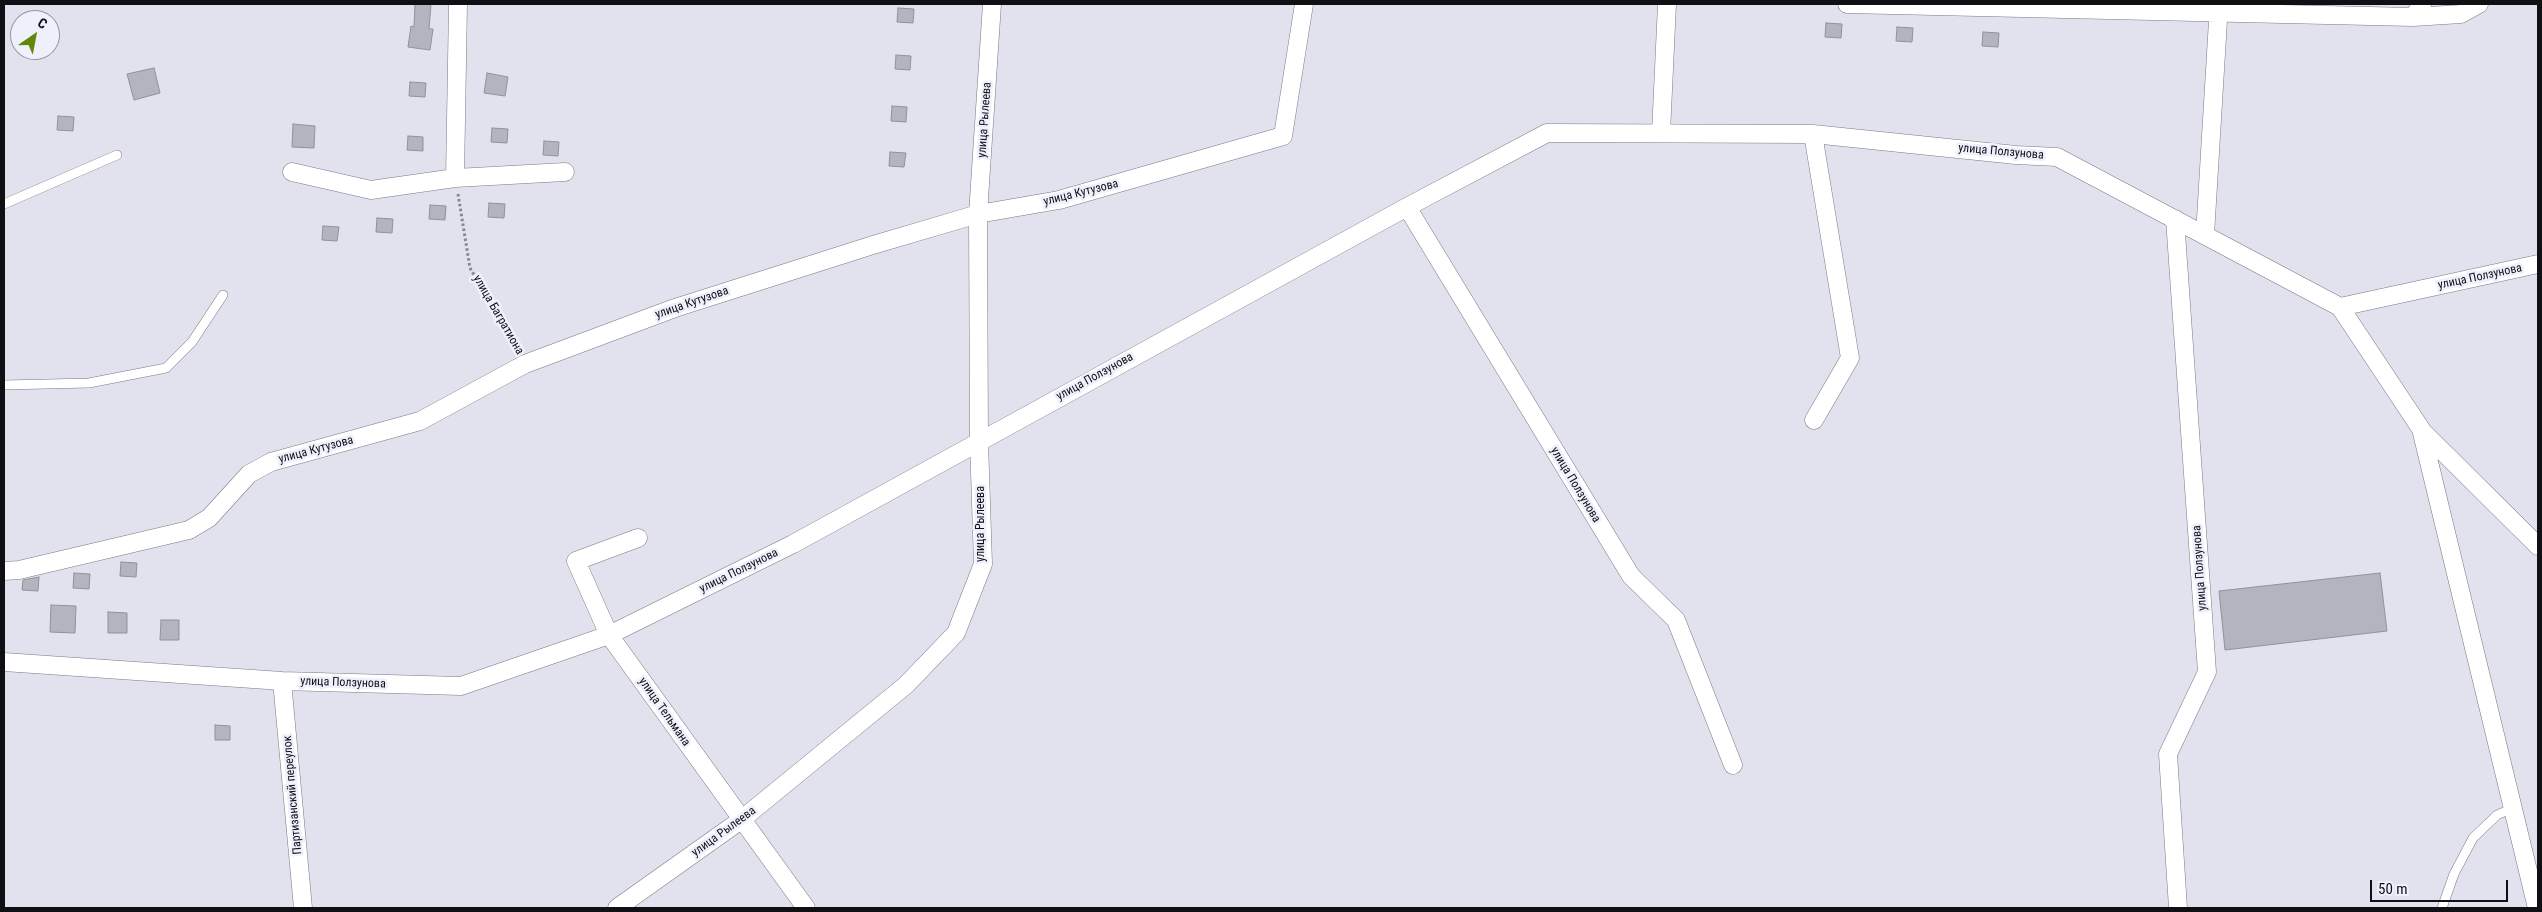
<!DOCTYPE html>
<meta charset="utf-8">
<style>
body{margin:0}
#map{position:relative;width:2542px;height:912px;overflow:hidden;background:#e1e2ee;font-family:"Roboto Condensed",sans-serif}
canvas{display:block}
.frame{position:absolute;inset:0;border:5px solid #0f1014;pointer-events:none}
.north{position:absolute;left:10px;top:10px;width:50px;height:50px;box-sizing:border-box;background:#eef0fc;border:1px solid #95969f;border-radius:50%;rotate:33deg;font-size:14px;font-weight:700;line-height:20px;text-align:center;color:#0f1014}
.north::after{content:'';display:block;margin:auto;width:18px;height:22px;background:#638709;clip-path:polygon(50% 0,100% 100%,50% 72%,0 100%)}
.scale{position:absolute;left:2370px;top:880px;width:138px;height:22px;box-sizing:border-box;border:2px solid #0f1014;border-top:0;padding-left:6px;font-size:15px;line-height:18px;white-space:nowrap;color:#0f1014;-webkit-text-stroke:4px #eef0fc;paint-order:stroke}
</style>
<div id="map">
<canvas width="2542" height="912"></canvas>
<div class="frame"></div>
<div class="north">С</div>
<div class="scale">50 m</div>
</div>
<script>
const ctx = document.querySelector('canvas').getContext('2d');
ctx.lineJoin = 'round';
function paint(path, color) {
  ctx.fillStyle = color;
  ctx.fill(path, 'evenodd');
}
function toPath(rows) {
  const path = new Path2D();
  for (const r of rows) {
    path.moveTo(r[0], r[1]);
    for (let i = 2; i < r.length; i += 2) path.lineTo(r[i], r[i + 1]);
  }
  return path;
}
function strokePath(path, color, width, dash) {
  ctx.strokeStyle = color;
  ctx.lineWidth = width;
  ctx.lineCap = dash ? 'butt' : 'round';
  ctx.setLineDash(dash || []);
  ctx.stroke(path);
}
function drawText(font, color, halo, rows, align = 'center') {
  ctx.font = font + ' "Roboto Condensed",sans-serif';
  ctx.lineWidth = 5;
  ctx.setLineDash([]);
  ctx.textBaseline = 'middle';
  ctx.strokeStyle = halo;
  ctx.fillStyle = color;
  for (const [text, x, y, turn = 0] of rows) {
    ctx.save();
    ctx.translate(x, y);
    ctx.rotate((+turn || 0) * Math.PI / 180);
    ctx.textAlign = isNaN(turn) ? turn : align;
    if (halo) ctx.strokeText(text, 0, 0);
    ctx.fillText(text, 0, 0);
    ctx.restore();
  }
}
const building = toPath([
 [415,4,431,4,429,29,433,29,430,50,408,47,411,26,414,27,415,4],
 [898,8,914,9,913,23,897,22,898,8],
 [1826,23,1842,24,1841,38,1825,37,1826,23],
 [1897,27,1913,28,1912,42,1896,41,1897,27],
 [1983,32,1999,33,1998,47,1982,46,1983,32],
 [896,55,911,56,910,70,895,69,896,55],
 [154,68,160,93,134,100,127,74,154,68],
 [487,73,508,77,505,96,484,93,487,73],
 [410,82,426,83,425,97,409,96,410,82],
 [892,106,907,107,906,122,891,121,892,106],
 [58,116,74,117,73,131,57,130,58,116],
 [293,124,315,126,314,148,292,147,293,124],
 [492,128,508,129,507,143,491,142,492,128],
 [408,136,423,137,423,151,407,150,408,136],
 [544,141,559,142,558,156,543,155,544,141],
 [890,152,906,153,904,167,889,166,890,152],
 [489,203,505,204,504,218,488,217,489,203],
 [430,205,446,206,445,220,429,219,430,205],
 [377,218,393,219,392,233,376,232,377,218],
 [323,226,339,227,337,241,322,240,323,226],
 [121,562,137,563,136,577,120,576,121,562],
 [74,573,90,574,89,589,73,588,74,573],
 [2380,573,2387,631,2225,650,2219,591,2380,573],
 [39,577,38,591,22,590,23,580,39,577],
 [51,605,76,606,75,633,50,632,51,605],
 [108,612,127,613,127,633,108,633,108,612],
 [161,620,179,620,179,640,160,640,161,620],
 [215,725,230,726,230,740,215,740,215,725]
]);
paint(building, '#b2b4bf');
strokePath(building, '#8f919c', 1);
const service = toPath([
 [4,204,117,155],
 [4,385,89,383,166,368,192,342,223,295],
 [2442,908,2454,874,2473,838,2497,815,2513,808]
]);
const minor = toPath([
 [1847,4,2413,17,2422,4],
 [2413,17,2461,14,2479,4],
 [1661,133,1667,4],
 [1813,134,1850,358,1814,420],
 [292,172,371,190,455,178,565,172],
 [455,178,458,4],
 [1407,207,1631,576,1676,620,1733,765],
 [2175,219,2207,672,2168,754,2178,908],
 [2205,235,2219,4],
 [2340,307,2421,429,2537,908],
 [2421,430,2538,546],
 [638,538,576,561,609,635,806,908],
 [4,571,19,570,189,530,209,518,249,474,271,462,420,421,525,364,675,308,873,245,978,214,1059,200,1283,136,1304,4],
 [4,662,282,681,461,686,609,635,793,544,1407,207,1547,133,1813,134,2016,155,2057,157,2340,307,2538,264],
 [282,681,303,908],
 [617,908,741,820,906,685,956,633,983,564,979,441,978,214,992,4]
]);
strokePath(service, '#787a84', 10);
strokePath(minor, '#787a84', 19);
strokePath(toPath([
 [458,194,470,268,517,349]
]), '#85868f', 3, [2.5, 2.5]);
strokePath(service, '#fff', 9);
strokePath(minor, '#fff', 18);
drawText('12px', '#0f1014', '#eef0fc', [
 ["улица Рылеева",985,120,-86],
 ["улица Ползунова",2001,152,5],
 ["улица Кутузова",1081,193,-14],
 ["улица Ползунова",2480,277,-12],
 ["улица Кутузова",692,303,-19],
 ["улица Багратиона",498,315,60],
 ["улица Ползунова",1095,377,-29],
 ["улица Кутузова",316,450,-15],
 ["улица Ползунова",1575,485,59],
 ["улица Рылеева",981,524,-90],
 ["улица Ползунова",2200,568,-94],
 ["улица Ползунова",739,571,-26],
 ["улица Ползунова",343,683,2],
 ["улица Тельмана",664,712,55],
 ["Партизанский переулок",293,795,-95],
 ["улица Рылеева",724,832,-36]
]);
</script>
